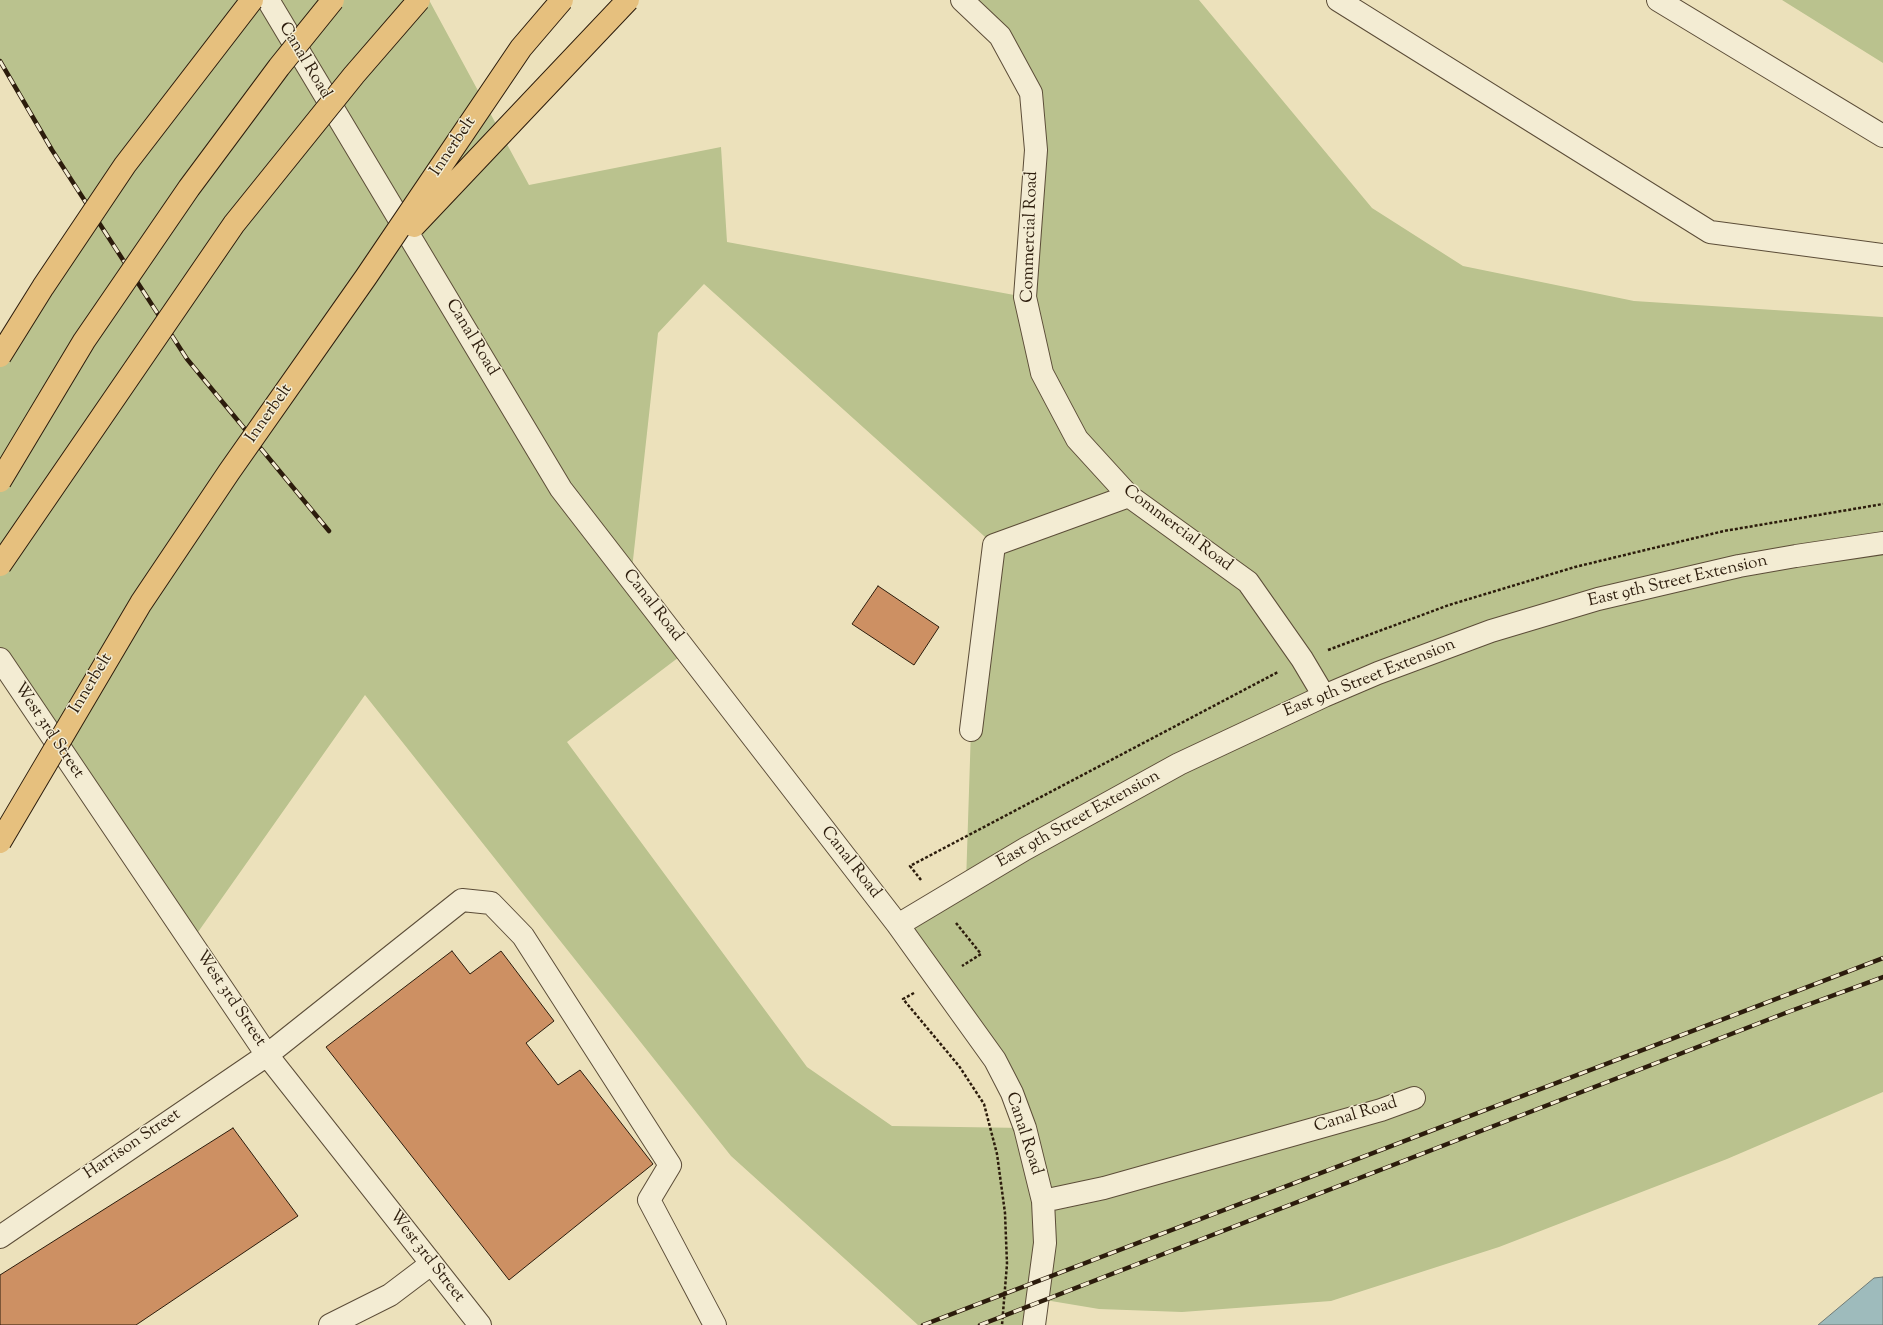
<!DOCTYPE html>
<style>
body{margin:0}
canvas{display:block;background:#ece1bb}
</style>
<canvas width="1883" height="1325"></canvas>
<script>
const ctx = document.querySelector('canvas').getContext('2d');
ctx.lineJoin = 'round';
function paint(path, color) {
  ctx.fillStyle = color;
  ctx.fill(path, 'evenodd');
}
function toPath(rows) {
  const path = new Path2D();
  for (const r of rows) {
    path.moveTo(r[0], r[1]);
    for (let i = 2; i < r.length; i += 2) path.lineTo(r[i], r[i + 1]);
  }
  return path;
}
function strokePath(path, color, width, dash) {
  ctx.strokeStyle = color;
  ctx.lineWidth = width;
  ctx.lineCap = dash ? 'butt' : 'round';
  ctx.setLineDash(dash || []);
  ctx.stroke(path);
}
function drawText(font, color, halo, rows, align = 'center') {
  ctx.font = font + ' "Sorts Mill Goudy",serif';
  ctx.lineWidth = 3;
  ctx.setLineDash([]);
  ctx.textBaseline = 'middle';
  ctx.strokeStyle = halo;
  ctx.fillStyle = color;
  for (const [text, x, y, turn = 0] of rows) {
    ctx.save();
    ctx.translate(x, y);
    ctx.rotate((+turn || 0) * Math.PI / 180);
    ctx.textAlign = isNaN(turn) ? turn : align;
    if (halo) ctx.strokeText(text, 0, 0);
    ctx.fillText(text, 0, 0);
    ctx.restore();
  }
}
paint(toPath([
 [0,0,429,0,529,185,721,147,727,242,1025,297,1031,93,966,0,1199,0,1372,208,1463,266,1634,301,1883,317,1883,1092,1727,1159,1499,1247,1331,1301,1182,1312,1099,1309,1045,1300,1034,1325,918,1325,731,1156,365,695,191,942,0,659,0,356,91,211,52,150,0,61],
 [704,284,994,545,971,729,966,883,898,925,1025,1128,892,1126,807,1067,567,742,687,651,631,578,658,333],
 [1782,0,1883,0,1883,63]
]), '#bac28e');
const water = toPath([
 [1883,1277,1883,1325,1818,1325,1874,1278,1883,1277]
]);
paint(water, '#9ebbbc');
strokePath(water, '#707b76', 1);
const building = toPath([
 [878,586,939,627,914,665,852,624,878,586],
 [452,951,470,974,501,951,554,1021,526,1043,558,1085,580,1070,653,1164,509,1280,326,1047,452,951],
 [233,1128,298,1216,136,1325,0,1325,0,1275,233,1128]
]);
paint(building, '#cd9063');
strokePath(building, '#2c1c0c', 1);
const minor = toPath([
 [268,0,561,489,898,925,995,1060,1012,1093,1025,1128,1043,1201,1045,1243,1034,1325],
 [962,0,1000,36,1031,93,1036,150,1025,297,1042,373,1077,439,1129,496,1248,582,1302,659,1324,696],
 [1338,0,1710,232,1883,255],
 [1658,0,1883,136],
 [0,659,267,1055,480,1325],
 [971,730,994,545,1129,496],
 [898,925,1025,849,1179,764,1324,696,1378,673,1491,631,1598,599,1739,566,1796,556,1883,543],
 [1043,1201,1104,1188,1381,1110,1414,1098],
 [0,1237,267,1055,462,900,491,903,523,936,670,1165,649,1200,715,1325],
 [330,1325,390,1295,431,1264]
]);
strokePath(minor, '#5c4d38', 24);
strokePath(toPath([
 [1328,650,1449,605,1575,567,1724,531,1883,504],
 [921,880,910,866,1278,672],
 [956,923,981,954,962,966],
 [914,993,903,999,959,1066,984,1104,997,1154,1005,1213,1007,1264,1002,1325]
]), '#2c1c0c', 2.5, [3, 2]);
strokePath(minor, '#f3ecd3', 22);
const rail = toPath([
 [0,61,52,150,187,359,329,531],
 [923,1325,1883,958],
 [980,1325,1788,1012,1883,977]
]);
strokePath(rail, '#2c1c0c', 4.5);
strokePath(rail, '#f3ecd3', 3, [9]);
const highwayBridge = toPath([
 [414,226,628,0],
 [0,356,43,287,125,165,252,0],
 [0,481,84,341,189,188,279,67,333,0],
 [0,565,234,224,354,75,419,0],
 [0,842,141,603,229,472,366,277,521,48,562,0]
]);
strokePath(highwayBridge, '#2c1c0c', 24, []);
strokePath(highwayBridge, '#e6c07e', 22);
drawText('17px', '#2c1c0c', '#f3ecd3', [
 ["Canal Road",304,61,59],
 ["Innerbelt",454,147,-56],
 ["Commercial Road",1031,237,-88],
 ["Canal Road",471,338,59],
 ["Innerbelt",270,414,-55],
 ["Commercial Road",1177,529,37],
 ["East 9th Street Extension",1678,582,-13],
 ["Canal Road",652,606,52],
 ["East 9th Street Extension",1370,679,-22],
 ["Innerbelt",92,684,-59],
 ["West 3rd Street",48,731,56],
 ["East 9th Street Extension",1079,820,-29],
 ["Canal Road",850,863,52],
 ["West 3rd Street",230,999,56],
 ["Canal Road",1356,1116,-17],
 ["Canal Road",1023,1134,72],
 ["Harrison Street",133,1145,-34],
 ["West 3rd Street",426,1257,52]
]);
</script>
